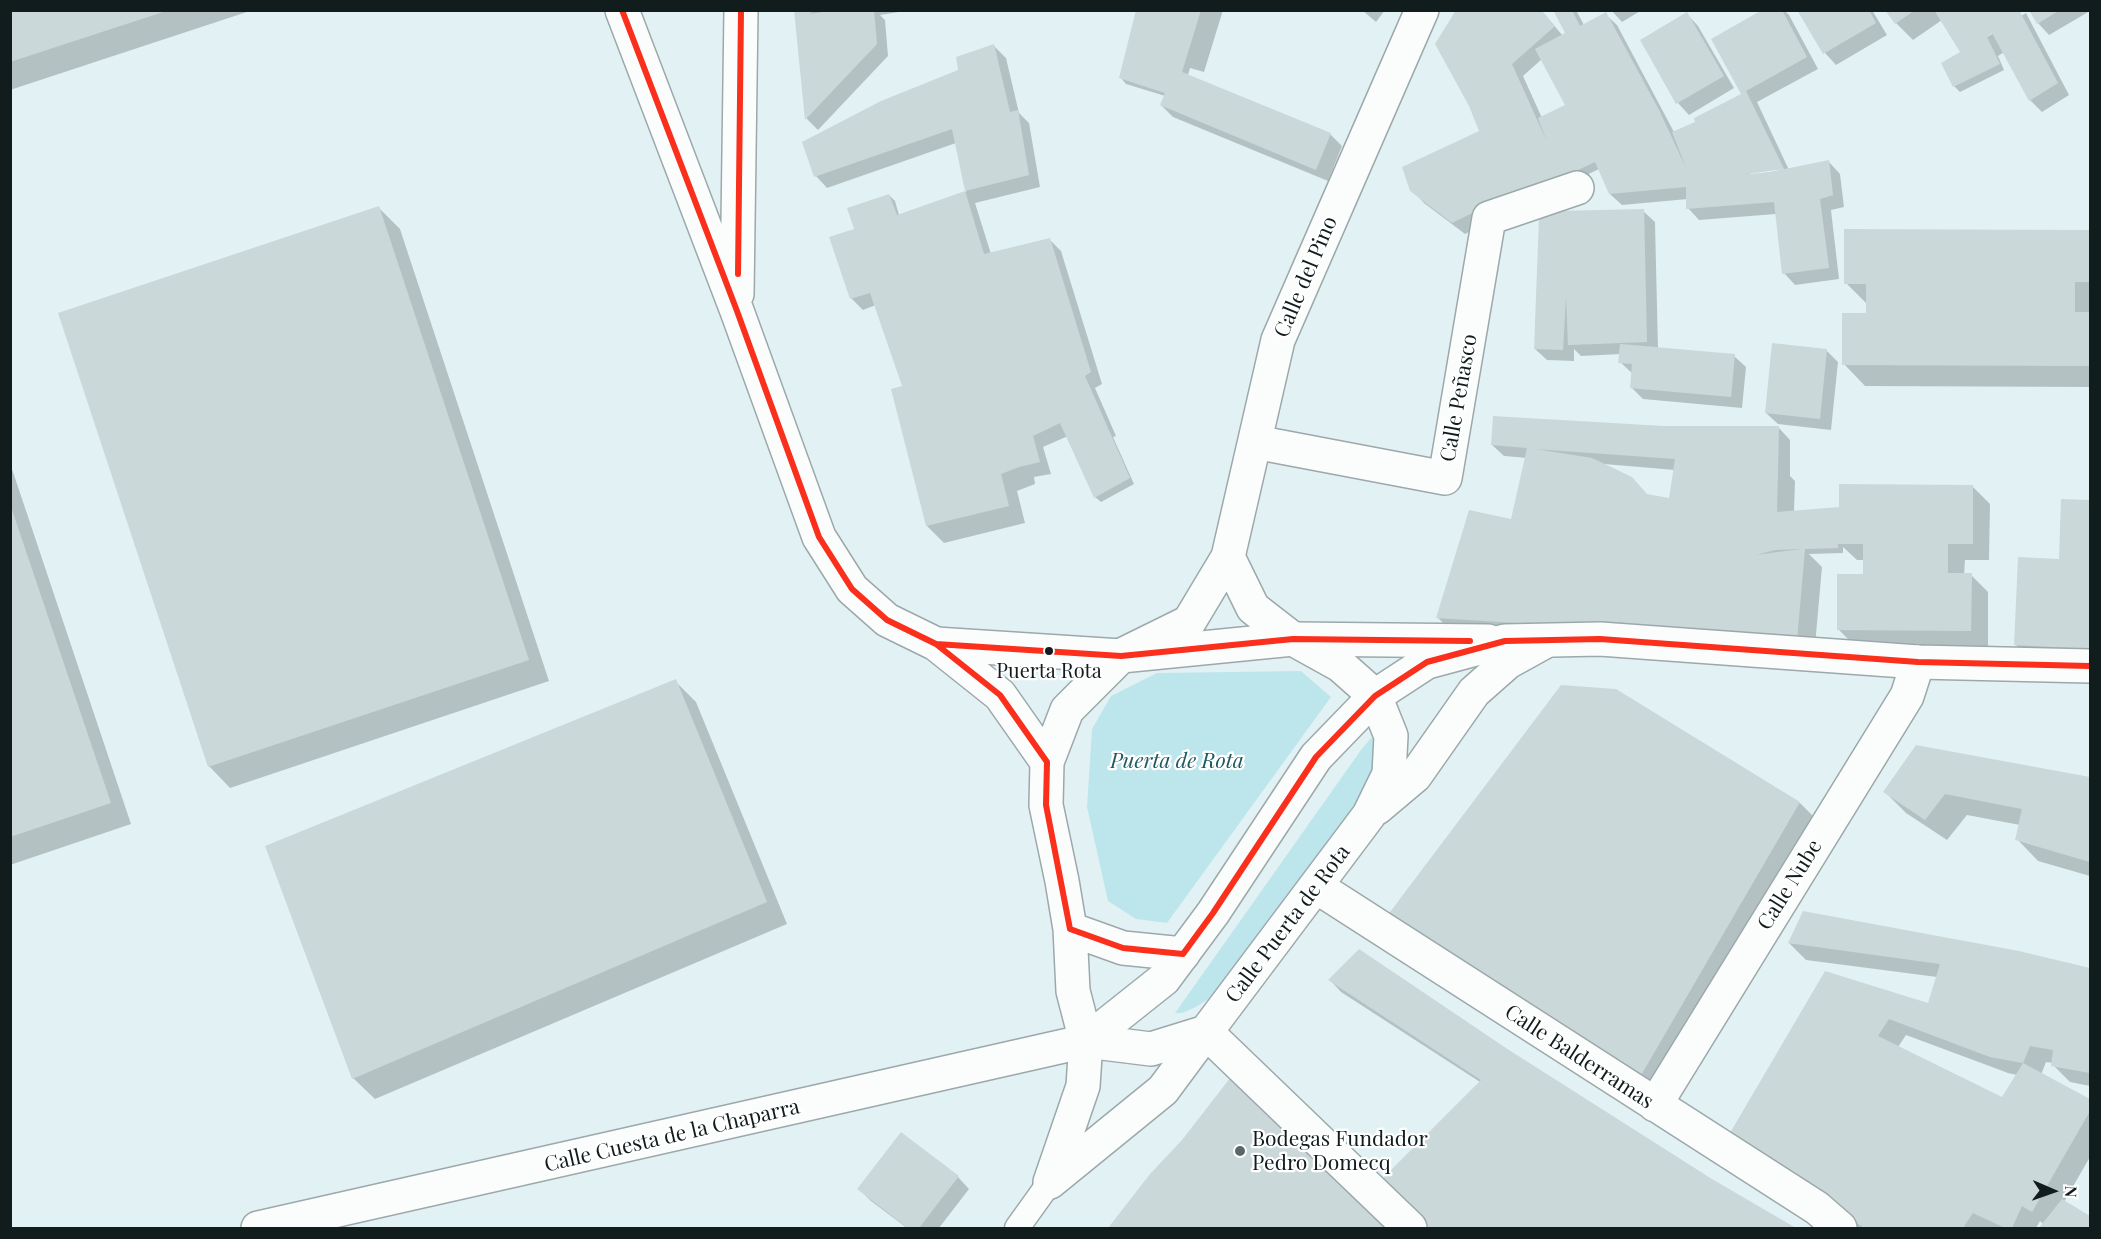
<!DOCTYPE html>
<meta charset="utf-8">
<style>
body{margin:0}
#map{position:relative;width:2101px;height:1239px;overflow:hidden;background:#e2f2f4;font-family:"Playfair Display",serif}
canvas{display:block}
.frame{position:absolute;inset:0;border:12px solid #111c1d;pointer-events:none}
.north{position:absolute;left:2023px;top:1161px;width:60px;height:60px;-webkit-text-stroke:4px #fff;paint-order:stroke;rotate:92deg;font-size:16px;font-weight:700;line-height:24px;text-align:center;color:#111c1d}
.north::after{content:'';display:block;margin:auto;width:21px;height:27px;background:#111c1d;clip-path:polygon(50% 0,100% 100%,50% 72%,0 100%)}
</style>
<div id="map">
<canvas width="2101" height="1239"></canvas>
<div class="frame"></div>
<div class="north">N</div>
</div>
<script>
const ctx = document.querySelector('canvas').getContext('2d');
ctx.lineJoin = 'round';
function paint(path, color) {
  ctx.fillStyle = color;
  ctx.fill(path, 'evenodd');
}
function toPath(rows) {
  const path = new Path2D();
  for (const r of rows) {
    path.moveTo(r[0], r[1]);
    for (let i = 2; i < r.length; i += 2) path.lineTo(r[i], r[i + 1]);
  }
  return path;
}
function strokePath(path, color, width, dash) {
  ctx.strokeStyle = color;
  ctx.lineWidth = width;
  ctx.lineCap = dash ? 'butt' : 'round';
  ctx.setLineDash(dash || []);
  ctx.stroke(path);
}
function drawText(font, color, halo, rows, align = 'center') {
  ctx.font = font + ' "Playfair Display",serif';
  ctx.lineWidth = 4.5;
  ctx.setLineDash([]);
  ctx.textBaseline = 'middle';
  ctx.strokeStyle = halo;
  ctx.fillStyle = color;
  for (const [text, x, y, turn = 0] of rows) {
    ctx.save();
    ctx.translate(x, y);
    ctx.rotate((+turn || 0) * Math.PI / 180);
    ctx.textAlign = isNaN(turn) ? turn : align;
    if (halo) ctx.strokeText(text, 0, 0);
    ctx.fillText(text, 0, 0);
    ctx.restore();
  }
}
paint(toPath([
 [1301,671,1331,697,1167,923,1136,919,1108,901,1087,807,1092,729,1111,696,1157,673],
 [1371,738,1375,741,1373,768,1362,796,1222,986,1207,1000,1194,1008,1182,1013,1175,1013,1361,750]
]), '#bde6ec');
paint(toPath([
 [10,10,253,10,10,90],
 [795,10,912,10,880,15,885,20,888,56,818,130,807,119],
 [1134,10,1223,10,1204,72,1190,68,1188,75,1330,134,1342,146,1328,181,1173,117,1161,105,1165,96,1126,84,1121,78,1137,13],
 [1362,10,1385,10,1376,22],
 [1541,10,1563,36,1567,34,1555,10,1576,10,1584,25,1605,14,1617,25,1674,132,1695,123,1743,94,1765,10,1784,10,1789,15,1818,69,1757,102,1789,170,1829,162,1840,174,1844,207,1831,210,1839,279,1795,285,1784,273,1776,214,1699,220,1688,208,1688,199,1622,205,1610,194,1599,169,1465,234,1424,203,1412,190,1480,132,1470,105],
 [1542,59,1567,106,1542,118,1523,76],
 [1785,169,1785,170,1750,175,1750,171],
 [1611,10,1642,10,1622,22],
 [1799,10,1872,10,1887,35,1836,65,1825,53],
 [1887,10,2024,10,1963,48,1963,52,2026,13,2069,95,2042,112,2030,100,2004,52,1998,56,2004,70,1960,92,1954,86,1962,53,1942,20,1913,40,1896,23],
 [2031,10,2090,10,2090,11,2049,35,2038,23],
 [1687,14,1698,26,1734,88,1689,115,1678,103,1642,41],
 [994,46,1006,58,1019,113,1029,123,1040,187,975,203,991,254,1049,239,1061,251,1102,384,1095,388,1116,436,1113,437,1134,484,1101,502,1095,497,1068,436,1043,447,1051,474,1034,477,1035,484,1017,491,1025,523,944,543,927,526,905,386,876,305,863,310,851,298,856,230,889,195,895,201,899,215,966,192,956,143,827,188,816,176],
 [379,208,400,229,549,681,230,788,209,766],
 [1643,211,1655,222,1658,349,1734,356,1746,367,1742,408,1643,399,1631,387,1633,374,1620,362,1621,354,1581,356,1574,349,1574,361,1547,360,1535,349,1541,218],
 [1846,230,2090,232,2090,387,1865,386,1844,364,1868,315,1868,305,1846,283],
 [1827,351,1838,362,1831,430,1778,424,1766,413],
 [1663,427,1779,428,1790,440,1790,476,1795,481,1794,512,1840,508,1973,487,1990,504,1989,560,1965,560,1964,575,1971,575,1988,592,1988,647,1855,646,1838,629,1864,575,1864,560,1857,560,1843,547,1843,553,1809,554,1822,567,1814,657,1455,634,1438,618,1512,521,1527,458,1504,456,1492,445],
 [1604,464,1675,470,1670,500,1648,496,1632,478],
 [10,463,131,824,10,865],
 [2062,501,2090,501,2090,659,2027,656,2016,645,2063,561],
 [675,681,696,702,787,924,375,1099,353,1078],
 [1916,747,2090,778,2090,876,2038,861,2017,839,2020,825,1967,815,1947,840,1906,813,1885,792],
 [1800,803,1821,824,1662,1097,1410,937],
 [1789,943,2019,953,2090,970,2090,1086,2070,1082,2053,1065,2053,1063,2046,1062,2041,1075,2090,1100,2090,1157,2064,1202,2090,1218,2090,1228,2041,1228,2044,1225,2040,1221,2036,1228,1859,1228,1812,1194,1826,973,1929,1005,1937,977,1806,960],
 [1906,1035,2008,1073,2017,1075,2003,1099,1898,1047],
 [1330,980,1509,1052,1712,1181,1793,1228,1430,1228,1383,1181,1480,1082,1341,992],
 [1183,1141,1390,1228,1110,1228,1151,1175],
 [958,1177,969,1189,939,1228,907,1228,871,1201,859,1189]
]), '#0003');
paint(toPath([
 [10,10,166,10,166,11,10,62],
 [794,10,816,10,809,14,838,10,874,10,877,44,805,120],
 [1136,10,1201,10,1182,72,1331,133,1316,170,1160,105,1165,93,1119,78],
 [1456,10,1541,10,1555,26,1512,64,1547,142,1538,118,1565,105,1535,49,1565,33,1553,10,1572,10,1580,26,1606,12,1659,110,1687,170,1672,132,1695,122,1694,118,1741,94,1711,39,1762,10,1782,10,1807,57,1746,91,1784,169,1740,175,1770,172,1829,160,1833,195,1820,199,1829,268,1782,274,1774,202,1686,209,1686,187,1609,194,1595,162,1563,177,1505,197,1452,223,1410,191,1402,167,1479,131,1469,106,1435,44],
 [1797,10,1869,10,1876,23,1823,54],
 [1885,10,1915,10,1895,24],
 [1934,10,2019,10,2058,83,2029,101,1992,33,1987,37,2000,64,1953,87,1941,63,1960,52],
 [2029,10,2060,10,2037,24],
 [1687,12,1724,76,1676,104,1640,40],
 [994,44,1010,112,1018,110,1029,175,965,191,984,254,1050,238,1091,372,1085,376,1130,478,1094,498,1060,423,1033,436,1040,462,1019,467,1001,474,1009,506,926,526,891,389,902,386,870,293,883,289,850,299,829,237,854,229,847,208,889,194,897,215,965,191,952,129,814,177,802,142,881,101,958,70,956,57],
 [379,206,529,660,208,767,58,313],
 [1644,209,1647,342,1568,345,1566,296,1563,350,1534,349,1539,217,1553,211],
 [1844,229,2090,230,2090,282,2075,282,2075,312,2090,312,2090,366,1842,365,1842,313,1866,313,1866,284,1844,284],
 [1772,343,1827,349,1820,419,1765,413],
 [1620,344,1735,354,1731,397,1630,388,1632,364,1618,363],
 [1493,416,1664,426,1779,426,1777,512,1839,507,1839,484,1973,485,1973,544,1948,544,1948,573,1972,573,1971,631,1837,630,1837,574,1863,574,1863,544,1838,544,1838,548,1805,549,1797,640,1436,618,1469,510,1511,519,1527,448,1491,445],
 [1535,449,1675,459,1669,498,1647,494,1632,477,1592,458],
 [1801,549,1756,555,1775,550],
 [2061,499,2090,500,2090,649,2014,645,2018,557,2059,559],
 [10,504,111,803,10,837],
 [676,679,767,902,352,1079,265,846],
 [1561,685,1616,689,1800,802,1640,1077,1387,916],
 [1916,745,2090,777,2090,862,2015,840,2022,809,1945,794,1925,820,1883,792],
 [1803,911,2019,951,2090,968,2090,1073,2051,1066,2053,1050,2030,1046,2023,1063,1990,1057,1889,1019,1878,1036,2002,1097,2023,1063,2090,1099,2090,1111,2032,1212,2022,1206,2012,1228,2005,1228,1973,1213,1963,1228,1864,1228,1793,1178,1727,1138,1825,971,1928,1003,1940,964,1788,943],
 [1359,949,1509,1050,1712,1179,1796,1228,1429,1228,1380,1181,1481,1080,1328,980],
 [1234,1073,1393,1228,1108,1228,1150,1174,1182,1140],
 [901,1132,959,1176,919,1228,908,1228,857,1189],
 [2062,1199,2090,1216,2090,1228,2039,1228]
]), '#cbd8da');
const service = toPath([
 [1017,1228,1050,1182]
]);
const minor = toPath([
 [1255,442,1445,478,1489,218,1577,188],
 [1122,655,1189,622,1228,557,1278,340,1422,10],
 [1377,808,1415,776,1474,692,1508,662,1546,641],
 [1317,887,1817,1208,1840,1228],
 [1655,1105,1907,696,1918,662],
 [1050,1182,1083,1086,1086,1041,1151,1049,1206,1032,1369,815,1389,774,1391,736,1375,696,1340,665,1293,639,1253,608,1228,557],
 [1050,1182,1163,1090,1206,1032,1410,1228]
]);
const tertiary = toPath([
 [622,10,737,311,819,537,852,589,887,620,936,644,1000,695,1047,762],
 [737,294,741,10],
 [936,644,1121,656,1293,639,1488,641],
 [1070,929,1123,948,1183,954],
 [1086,1041,1073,991,1070,929,1062,881,1046,805,1047,762,1067,710,1121,656]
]);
const secondary = toPath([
 [258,1228,1086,1041,1164,979,1213,913,1316,757,1375,696,1427,662,1505,641,1600,639,1918,662,2090,666]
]);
strokePath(service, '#9ca8aa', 27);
strokePath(minor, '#9ca8aa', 36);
strokePath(tertiary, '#9ca8aa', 36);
strokePath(secondary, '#9ca8aa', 36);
strokePath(service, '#fbfdfd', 24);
strokePath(minor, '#fbfdfd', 33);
strokePath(tertiary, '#fbfdfd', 33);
strokePath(secondary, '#fbfdfd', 33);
strokePath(toPath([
 [622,10,737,311,819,537,852,589,887,620,936,644,1000,695,1047,762,1046,805,1070,929,1123,948,1183,954,1213,913,1316,757,1375,696,1427,662,1505,641,1600,639,1918,662,2090,666],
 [738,274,741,10],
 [924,638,936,644,1121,656,1293,639,1470,641]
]), '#fa2f1c', 6);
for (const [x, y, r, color] of [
 [1049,651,5,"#111c1d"],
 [1240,1151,6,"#5a6768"]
]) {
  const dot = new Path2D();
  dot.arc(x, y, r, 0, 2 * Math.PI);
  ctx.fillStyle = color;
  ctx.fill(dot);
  strokePath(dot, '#fff', 2);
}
drawText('20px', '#111c1d', '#fff', [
 ["Puerta Rota",1049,672]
]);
drawText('21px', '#111c1d', '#fff', [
 ["Calle del Pino",1306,277,-67],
 ["Calle Peñasco",1459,398,-80],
 ["Calle Nube",1790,885,-58],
 ["Calle Puerta de Rota",1288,924,-53],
 ["Calle Balderramas",1579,1057,33],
 ["Calle Cuesta de la Chaparra",672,1136,-13]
]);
drawText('italic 21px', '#1e5960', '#fff', [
 ["Puerta de Rota",1177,761]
]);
drawText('21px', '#111c1d', '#fff', [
 ["Bodegas Fundador",1252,1139],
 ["Pedro Domecq",1252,1163]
], 'left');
</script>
